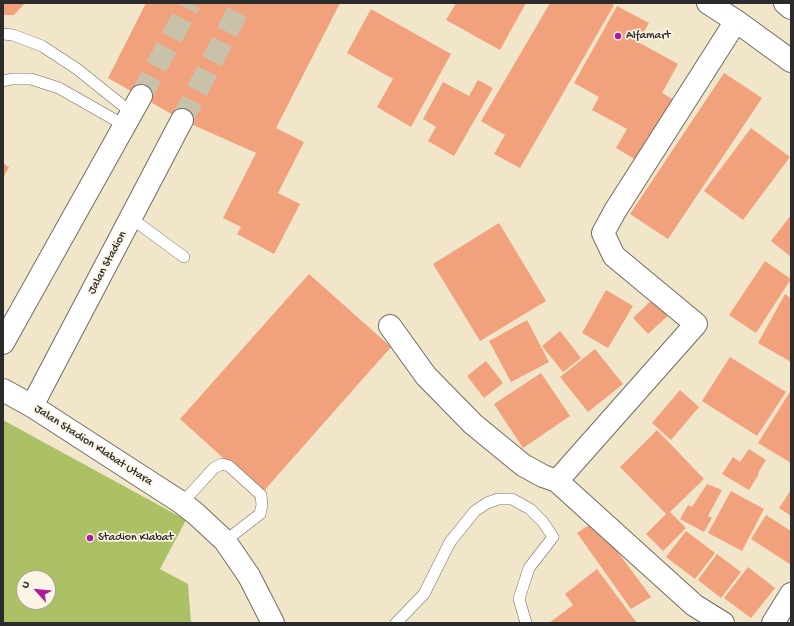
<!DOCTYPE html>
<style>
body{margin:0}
#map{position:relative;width:794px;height:626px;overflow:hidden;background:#f2e6ca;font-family:"Gochi Hand",sans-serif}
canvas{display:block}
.frame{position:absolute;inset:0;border:4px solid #2b2b2b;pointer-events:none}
.north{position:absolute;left:16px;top:570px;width:40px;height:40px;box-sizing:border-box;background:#fcf5e5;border:1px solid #a8a49b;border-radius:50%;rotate:297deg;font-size:11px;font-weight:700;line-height:16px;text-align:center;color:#2b2b2b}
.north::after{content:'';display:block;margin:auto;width:14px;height:18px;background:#b5179e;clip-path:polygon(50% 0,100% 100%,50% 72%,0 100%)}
</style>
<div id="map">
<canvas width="794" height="626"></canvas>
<div class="frame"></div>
<div class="north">U</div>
</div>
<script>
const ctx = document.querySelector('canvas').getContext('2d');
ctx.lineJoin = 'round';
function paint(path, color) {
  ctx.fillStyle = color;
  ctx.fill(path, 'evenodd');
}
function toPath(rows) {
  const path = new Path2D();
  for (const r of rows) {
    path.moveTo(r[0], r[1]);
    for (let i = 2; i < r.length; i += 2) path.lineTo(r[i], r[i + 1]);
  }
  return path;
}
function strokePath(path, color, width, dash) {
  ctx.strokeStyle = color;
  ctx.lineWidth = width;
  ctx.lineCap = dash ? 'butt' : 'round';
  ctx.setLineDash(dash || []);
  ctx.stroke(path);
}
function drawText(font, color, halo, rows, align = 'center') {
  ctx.font = font + ' "Gochi Hand",sans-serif';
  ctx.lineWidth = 3.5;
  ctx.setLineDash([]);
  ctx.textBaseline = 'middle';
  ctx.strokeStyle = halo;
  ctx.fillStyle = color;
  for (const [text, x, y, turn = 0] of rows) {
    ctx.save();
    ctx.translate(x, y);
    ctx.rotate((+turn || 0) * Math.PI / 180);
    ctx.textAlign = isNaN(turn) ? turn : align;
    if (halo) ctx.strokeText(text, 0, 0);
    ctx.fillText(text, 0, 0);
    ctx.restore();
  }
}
paint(toPath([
 [3,420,186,520,160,569,188,584,191,623,3,623],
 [24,578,48,578,48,602,24,602]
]), '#acc166');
paint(toPath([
 [3,3,25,3,14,15,3,15],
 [146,3,340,3,276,128,304,142,278,193,300,204,274,254,237,234,241,227,223,218,256,153,182,120,108,78],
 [456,3,526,3,500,50,446,20],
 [550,3,610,3,614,5,520,168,494,154,505,135,481,121],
 [617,6,649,23,638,42,678,64,662,93,676,101,641,163,616,148,627,129,592,110,599,97,574,83],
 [371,9,451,54,411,127,377,107,393,79,347,53],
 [724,73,762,98,668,239,630,214],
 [478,80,493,88,454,156,428,141,436,127,423,119,443,82,469,96],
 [751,128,790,157,743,220,704,191],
 [3,163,9,167,3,178],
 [791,215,791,257,771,241],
 [499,223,546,301,480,341,433,264],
 [765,261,791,279,756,333,729,315],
 [309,274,391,347,262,493,180,419],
 [606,290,633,306,608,348,582,333],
 [785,294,791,298,791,362,758,343],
 [656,296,672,312,648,334,633,318],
 [527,320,549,362,511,382,489,341],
 [560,331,581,358,563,372,542,346],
 [595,349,623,384,588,412,560,377],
 [730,357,786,392,757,436,702,401],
 [486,361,503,383,484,398,467,376],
 [541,373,570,416,523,448,494,404],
 [680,390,699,407,671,440,652,423],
 [791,390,791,463,758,443],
 [657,430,704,479,670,512,686,528,663,551,646,534,666,514,620,467],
 [749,449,766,460,758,473,759,474,749,490,722,474,733,457,740,462],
 [707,484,722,490,708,516,712,518,704,532,680,519,688,505,692,507],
 [791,490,791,516,779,508],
 [731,491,764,509,742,551,708,533],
 [766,515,791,531,791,565,751,539],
 [595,521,651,597,631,609,577,533],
 [686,531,715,553,695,579,666,557],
 [717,554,741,572,721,598,698,580],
 [748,567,775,588,751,618,724,598],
 [597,569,637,623,549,623,573,605,565,594]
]), '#f2a17d');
strokePath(toPath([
 [141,96,190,3],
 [182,120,242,3]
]), '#cac1aa', 22, [22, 11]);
const lane = toPath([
 [3,34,13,35,42,46,77,69,132,113],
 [3,81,12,79,31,79,59,88,124,125],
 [131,218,184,257],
 [182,503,214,468,222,464,229,466,261,495,262,505,260,514,225,541],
 [396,623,424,594,450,542,475,511,487,503,498,499,512,499,530,509,543,522,553,537,529,568,519,599,526,623]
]);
const street = toPath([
 [390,326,426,376,473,424,523,465,543,476,557,481],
 [3,343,141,96],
 [3,390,32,406,182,503,196,514,225,541,249,576,273,623],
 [32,406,182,120],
 [723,623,694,605,557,481,696,324,614,256,603,233,615,211,736,21],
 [773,623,791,594]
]);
const highway = toPath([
 [708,3,736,21,791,61],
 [785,3,791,8]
]);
strokePath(lane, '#716c63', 12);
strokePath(street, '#716c63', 24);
strokePath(highway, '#716c63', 24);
strokePath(lane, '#fff', 11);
strokePath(street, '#fff', 22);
strokePath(highway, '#fff', 22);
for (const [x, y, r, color] of [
 [618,36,4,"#b5179e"],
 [90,538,4,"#b5179e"]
]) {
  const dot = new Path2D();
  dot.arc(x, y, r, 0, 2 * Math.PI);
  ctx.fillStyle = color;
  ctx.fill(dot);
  strokePath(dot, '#fcf5e5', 1.5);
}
drawText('12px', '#2b2b2b', '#fcf5e5', [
 ["Alfamart",626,36],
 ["Stadion Klabat",98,538]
], 'left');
drawText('12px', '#2b2b2b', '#fcf5e5', [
 ["Jalan Stadion",108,263,-62],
 ["Jalan Stadion Klabat Utara",93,446,33]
]);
</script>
